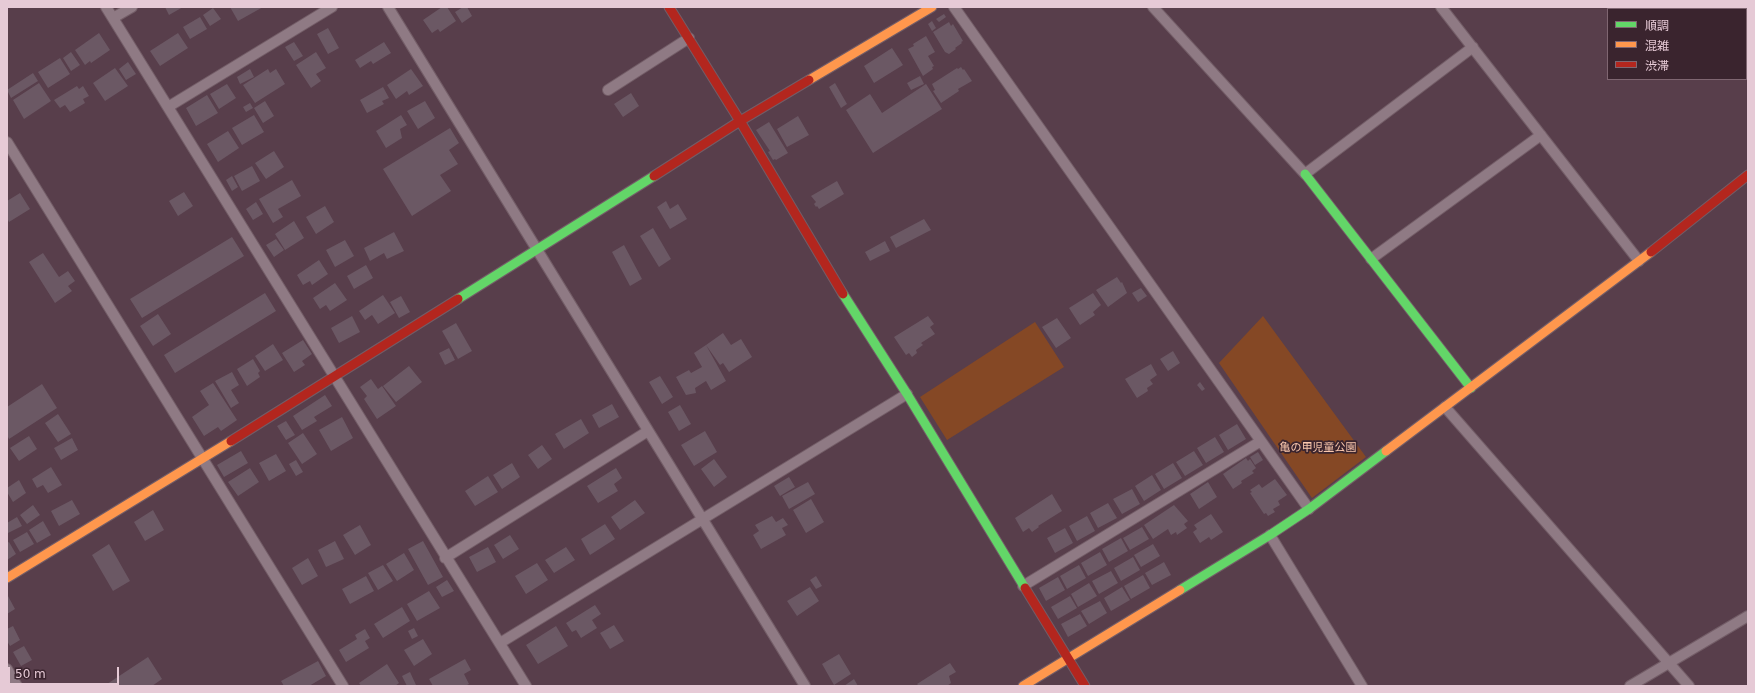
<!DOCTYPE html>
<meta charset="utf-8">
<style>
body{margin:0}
#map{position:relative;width:1755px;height:693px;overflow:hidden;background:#583e4b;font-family:"DejaVu Sans","Noto Sans JP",sans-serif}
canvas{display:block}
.frame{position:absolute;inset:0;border:8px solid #e6cad6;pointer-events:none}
.legend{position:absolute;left:1607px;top:8px;width:140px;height:72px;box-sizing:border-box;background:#3a242e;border:1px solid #7f6671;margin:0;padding:5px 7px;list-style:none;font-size:12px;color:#e6cad6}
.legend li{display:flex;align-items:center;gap:8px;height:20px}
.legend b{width:20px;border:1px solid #7f6671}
.scale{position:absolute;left:8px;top:667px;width:111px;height:18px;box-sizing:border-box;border:2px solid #e6cad6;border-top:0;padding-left:5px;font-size:12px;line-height:14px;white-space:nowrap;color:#e6cad6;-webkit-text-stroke:3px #3a242e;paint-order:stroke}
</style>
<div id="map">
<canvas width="1755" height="693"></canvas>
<div class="frame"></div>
<ul class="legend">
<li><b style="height:5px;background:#63d668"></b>順調</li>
<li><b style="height:5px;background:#ff974d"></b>混雑</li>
<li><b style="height:5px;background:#b3261e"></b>渋滞</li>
</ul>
<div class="scale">50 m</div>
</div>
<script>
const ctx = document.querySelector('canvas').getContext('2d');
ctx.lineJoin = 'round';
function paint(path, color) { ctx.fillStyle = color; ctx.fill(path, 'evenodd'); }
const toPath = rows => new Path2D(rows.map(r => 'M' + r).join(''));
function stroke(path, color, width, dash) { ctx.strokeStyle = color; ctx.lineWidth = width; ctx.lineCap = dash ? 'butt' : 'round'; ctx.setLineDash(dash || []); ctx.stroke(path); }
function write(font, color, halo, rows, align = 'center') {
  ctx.font = font + ' "DejaVu Sans","Noto Sans JP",sans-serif'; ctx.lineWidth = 3.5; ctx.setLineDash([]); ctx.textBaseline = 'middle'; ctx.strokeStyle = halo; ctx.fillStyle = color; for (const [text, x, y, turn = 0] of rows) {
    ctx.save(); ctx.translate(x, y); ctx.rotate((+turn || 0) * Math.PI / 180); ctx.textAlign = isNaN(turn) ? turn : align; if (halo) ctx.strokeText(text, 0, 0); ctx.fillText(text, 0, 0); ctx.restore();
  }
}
const green = toPath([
 [1263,316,1366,457,1312,498,1219,363],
 [1035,322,1064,367,947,440,920,397]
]);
const building = toPath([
 [165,7,183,7,169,15],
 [230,7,263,7,238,21],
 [442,7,447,7,456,21,440,32,438,29,432,33,423,20],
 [463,7,467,7,472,16,462,23,455,12],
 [213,8,221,19,210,26,203,15],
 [944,14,946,17,939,22,936,19],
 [200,17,207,29,190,39,183,27],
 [932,21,936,28,932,31,928,24],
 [949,22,951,26,953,24,963,41,961,42,962,43,955,48,956,49,949,54,945,52,933,32],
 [328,28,339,48,328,54,317,34],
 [99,33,110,50,91,63,90,61,85,65,75,50],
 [178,33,188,48,160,66,150,51],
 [926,36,935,52,928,56,934,66,932,67,933,69,923,76,908,49,914,46,913,44],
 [294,42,303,56,294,61,285,47],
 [384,42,391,53,373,64,371,61,360,68,355,60],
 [892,48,903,65,874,83,864,66],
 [71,52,80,65,71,71,63,58],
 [316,52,326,68,316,74,321,81,311,88,296,65],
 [60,58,70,74,48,88,38,72],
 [128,62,136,74,126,80,119,69],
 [961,67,963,70,964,69,972,81,958,89,959,91,941,103,933,91,935,90,932,84,957,68,958,69],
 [115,68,128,86,105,101,93,83],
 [250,69,254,77,240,84,237,77],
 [268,69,270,73,276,69,285,84,255,103,243,85],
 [411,69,423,86,409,95,407,91,396,99,387,85],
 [33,73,38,81,11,98,7,90],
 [920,76,924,84,911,90,907,83],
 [39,83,51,101,24,119,13,100],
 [835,83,847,104,841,108,829,87],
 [227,84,236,98,219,109,210,94],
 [926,84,942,109,873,153,846,110,870,94,882,113],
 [77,86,79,89,83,86,89,96,83,99,85,103,70,112,65,105,60,108,54,100],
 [383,87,389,98,382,101,384,104,367,113,360,100],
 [631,93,639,106,623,117,614,104],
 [207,95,218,113,196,126,186,108],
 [265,101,274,116,263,123,254,108],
 [425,101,435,118,418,129,407,111],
 [250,103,253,108,246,112,243,107],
 [254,115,264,132,242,145,232,128],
 [401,115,407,125,400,129,402,138,386,148,376,131],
 [798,116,809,135,787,147,777,129],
 [769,122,788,153,776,160,775,159,773,160,768,152,770,151,756,130],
 [450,128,459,143,449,150,458,164,440,175,451,191,412,216,383,169],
 [228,131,239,148,218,162,207,144],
 [274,151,284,167,266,179,255,163],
 [252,166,260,181,242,191,234,176],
 [232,176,238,187,232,191,226,180],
 [292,180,301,196,278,209,283,217,273,223,259,199],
 [837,181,844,194,819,209,817,206,816,207,814,204,816,202,811,196],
 [184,192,193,206,178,216,169,201],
 [20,193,30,209,9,222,7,218,7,201],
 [666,201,670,209,678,204,687,219,670,229,657,207],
 [256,202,263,214,253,220,246,209],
 [325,206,334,222,316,234,306,217],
 [924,219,931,230,896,248,890,237],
 [294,221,304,238,285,250,275,234],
 [653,228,671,259,659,267,640,236],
 [394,232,404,251,387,259,384,253,370,261,364,248],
 [232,237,244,256,142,318,130,299],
 [276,239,284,250,274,257,266,245],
 [345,240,354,256,335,267,326,250],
 [885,241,890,251,870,261,865,252],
 [624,245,642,279,630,286,612,252],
 [43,253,59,277,68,271,75,281,68,286,72,291,55,303,29,262],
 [319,260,328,274,312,285,310,281,303,285,297,275],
 [366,265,373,278,354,289,347,276],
 [1117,277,1121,283,1122,282,1127,293,1108,307,1096,290],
 [335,283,347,300,330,311,326,305,320,309,313,298],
 [1141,288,1147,296,1138,302,1132,293],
 [265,293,276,311,175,373,164,355],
 [1093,293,1101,305,1093,312,1095,315,1080,325,1069,308],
 [383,295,395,313,378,324,372,315,365,320,359,311],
 [401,296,410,312,399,318,390,302],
 [158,314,171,334,153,346,140,326],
 [352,316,360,332,339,343,331,328],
 [928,316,934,324,930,327,935,334,921,343,923,345,916,350,917,353,912,357,909,353,906,355,894,337],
 [1057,318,1071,338,1056,348,1042,327],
 [456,323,472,351,458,359,442,331],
 [723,333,731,345,741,339,752,357,729,372,723,363,720,365,706,345],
 [303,340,312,354,302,361,305,365,294,372,282,353],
 [273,344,283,360,265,371,255,356],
 [706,345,726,381,711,390,706,381,695,388,696,393,686,395,676,377,689,370,691,373,702,367,694,353],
 [449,348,455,360,445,365,439,353],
 [1173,351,1180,363,1168,371,1160,359],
 [253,359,260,371,258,373,260,377,247,386,237,369],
 [1151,364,1157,375,1150,380,1153,384,1147,388,1148,391,1137,398,1125,379],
 [409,366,422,382,396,402,383,386],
 [232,372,239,385,231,390,239,403,231,408,215,381],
 [660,376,673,397,662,404,649,382],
 [371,379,378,389,382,386,396,406,377,419,364,399,367,396,360,387],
 [1200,382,1205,389,1202,391,1197,385],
 [213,383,237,420,221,431,218,427,204,436,192,417,209,405,200,391],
 [42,384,57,408,9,439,7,435,7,407],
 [325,395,332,406,314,417,317,421,302,430,293,416],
 [612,404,619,417,599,428,592,415],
 [680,405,691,424,679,431,668,412],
 [58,414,71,434,58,442,45,423],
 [342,417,353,438,331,451,319,430],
 [581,419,589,433,564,449,555,434],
 [286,421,295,435,286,440,277,426],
 [1237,424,1246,439,1228,450,1219,435],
 [705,431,717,452,694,466,681,445],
 [303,433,317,454,302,464,288,443],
 [29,436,37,449,19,461,10,448],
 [1215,437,1224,452,1206,463,1197,448],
 [72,438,78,450,61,460,54,448],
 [542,445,552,459,538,469,528,455],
 [241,451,248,463,224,477,217,465],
 [1194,451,1203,465,1185,476,1176,462],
 [1258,452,1263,460,1255,465,1250,457],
 [276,454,286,471,269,481,259,463],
 [1246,458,1248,461,1250,459,1256,468,1252,471,1254,473,1241,481,1242,483,1233,489,1223,474],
 [714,459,727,477,714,487,701,469],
 [296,460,303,472,296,476,289,464],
 [512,463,520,477,502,489,493,475],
 [1173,463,1182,478,1164,489,1155,474],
 [51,467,62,485,48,493,43,485,37,488,32,479],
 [250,468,259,482,238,496,228,482],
 [616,468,622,478,614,484,618,491,598,503,587,486],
 [1152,475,1161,490,1144,501,1135,486],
 [488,476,498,492,475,506,465,491],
 [789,477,795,487,780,496,774,486],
 [1275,479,1287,495,1278,501,1280,505,1273,509,1275,512,1268,516,1266,513,1264,514,1250,493,1252,492,1250,490,1259,484,1262,488],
 [19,480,26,493,13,502,7,492,7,488],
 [808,482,815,494,789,509,782,496],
 [1208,482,1217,497,1199,509,1190,494],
 [1132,489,1140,504,1122,514,1113,499],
 [1052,494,1062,511,1038,526,1039,527,1032,532,1029,528,1023,532,1015,518],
 [811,499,824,522,806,533,793,510],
 [72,500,80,514,59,526,51,511],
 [635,500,645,513,620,530,611,517],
 [1108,503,1117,518,1098,528,1090,513],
 [33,505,40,515,27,524,20,515],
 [1174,505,1188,521,1184,524,1187,528,1177,535,1176,532,1171,535,1168,529,1153,539,1144,525],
 [153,510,164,530,145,541,134,522],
 [1211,514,1223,532,1211,540,1209,537,1200,543,1193,532,1197,529,1194,525],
 [772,516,776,522,783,518,788,525,782,528,786,535,761,549,753,535,759,531,755,525],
 [1087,516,1095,531,1077,541,1069,526],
 [17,517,22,526,8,533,7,523],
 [43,521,51,535,37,543,29,530],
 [605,524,615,539,590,555,581,539],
 [360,525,371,545,355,555,343,535],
 [1142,527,1149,539,1130,550,1123,538],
 [1065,528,1073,543,1055,553,1047,538],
 [27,532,34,544,20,552,13,540],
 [510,535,519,549,503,559,494,545],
 [1121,538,1128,551,1109,562,1102,549],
 [335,541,344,559,326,567,318,550],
 [423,541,443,577,428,585,408,549],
 [9,542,16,554,7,560,7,543],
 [109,544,130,581,113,591,92,555],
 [1153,544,1160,556,1141,567,1134,555],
 [488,547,496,562,477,572,469,557],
 [566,547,575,560,554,573,545,560],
 [1100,552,1107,565,1088,576,1081,563],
 [404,553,414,570,397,581,386,564],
 [1133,557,1140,570,1121,581,1114,568],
 [308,558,318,576,302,585,292,568],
 [1164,562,1171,575,1152,585,1145,573],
 [537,563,548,580,526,594,515,576],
 [383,565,393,581,378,590,368,573],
 [1079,565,1086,578,1067,589,1060,576],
 [1111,571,1118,583,1099,594,1092,581],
 [1143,575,1150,588,1131,599,1124,586],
 [366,576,374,591,350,604,342,589],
 [816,576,822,586,816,589,810,580],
 [1058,577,1065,590,1046,601,1039,588],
 [447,580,454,591,442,597,436,587],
 [1089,583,1097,596,1078,607,1071,594],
 [810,587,819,601,797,616,787,601],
 [1122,587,1130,600,1111,611,1104,598],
 [429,591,440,608,417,621,407,604],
 [8,596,15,609,7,614,7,597],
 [1070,596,1077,608,1058,619,1051,607],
 [1100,601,1107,613,1089,624,1081,611],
 [595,605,601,614,592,620,597,628,581,638,576,630,572,632,566,623],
 [402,607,410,621,383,638,374,624],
 [1080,614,1087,626,1068,637,1061,624],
 [614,625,624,641,610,649,600,633],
 [13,626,20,640,10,646,7,641,7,629],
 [556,626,568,646,538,664,526,645],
 [414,628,418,636,412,639,408,631],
 [365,629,370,638,365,641,369,648,346,662,339,650,357,639,355,635],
 [423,639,432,654,414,666,404,650],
 [24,646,32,660,21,666,13,652],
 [839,654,851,674,834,685,822,664],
 [148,657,162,679,152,686,104,686],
 [465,659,471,670,464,674,469,684,465,686,433,686,429,679],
 [318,661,326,676,309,686,284,686,281,681],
 [950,663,956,672,949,676,951,683,947,686,919,686,917,684],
 [387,664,399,683,395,686,361,686,359,683],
 [410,672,416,685,415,686,407,686,402,676],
 [854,679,858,686,844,686]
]);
const street = toPath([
 [106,7,526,686],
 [388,7,805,686],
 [954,7,1309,509],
 [1153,7,1305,174,1473,47],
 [1441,7,1639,261],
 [113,18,132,7],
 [608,90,689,38],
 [168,107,332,7],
 [7,142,343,686],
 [1371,259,1541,135],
 [1445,407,1689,686],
 [1270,535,1362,686],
 [445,558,648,431],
 [1023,586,1261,441],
 [500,643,907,394],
 [7,669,17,686],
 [1630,686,1748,616]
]);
const fast = toPath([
 [1305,174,1471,388],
 [843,294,907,394,1025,588],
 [458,299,654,176],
 [1180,590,1270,535,1309,509,1386,451]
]);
const slow = toPath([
 [809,80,932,7],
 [1386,451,1651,252],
 [7,578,231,441],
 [1023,686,1180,590]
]);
const jam = toPath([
 [669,7,740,121,843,294],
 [654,176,740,121,809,80],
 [1651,252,1748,175],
 [231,441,458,299],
 [1025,588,1085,686]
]);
const parkNames = [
 ["亀の甲児童公園",1318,448]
];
paint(green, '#854825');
paint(building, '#6b5864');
stroke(street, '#735d67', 12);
stroke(fast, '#735d67', 11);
stroke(slow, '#735d67', 11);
stroke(jam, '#735d67', 11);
stroke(street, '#8f7a84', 10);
stroke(fast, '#63d668', 9);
stroke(slow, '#ff974d', 9);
stroke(jam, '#b3261e', 9);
write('11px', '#fbc8ad', '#3a242e', parkNames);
</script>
